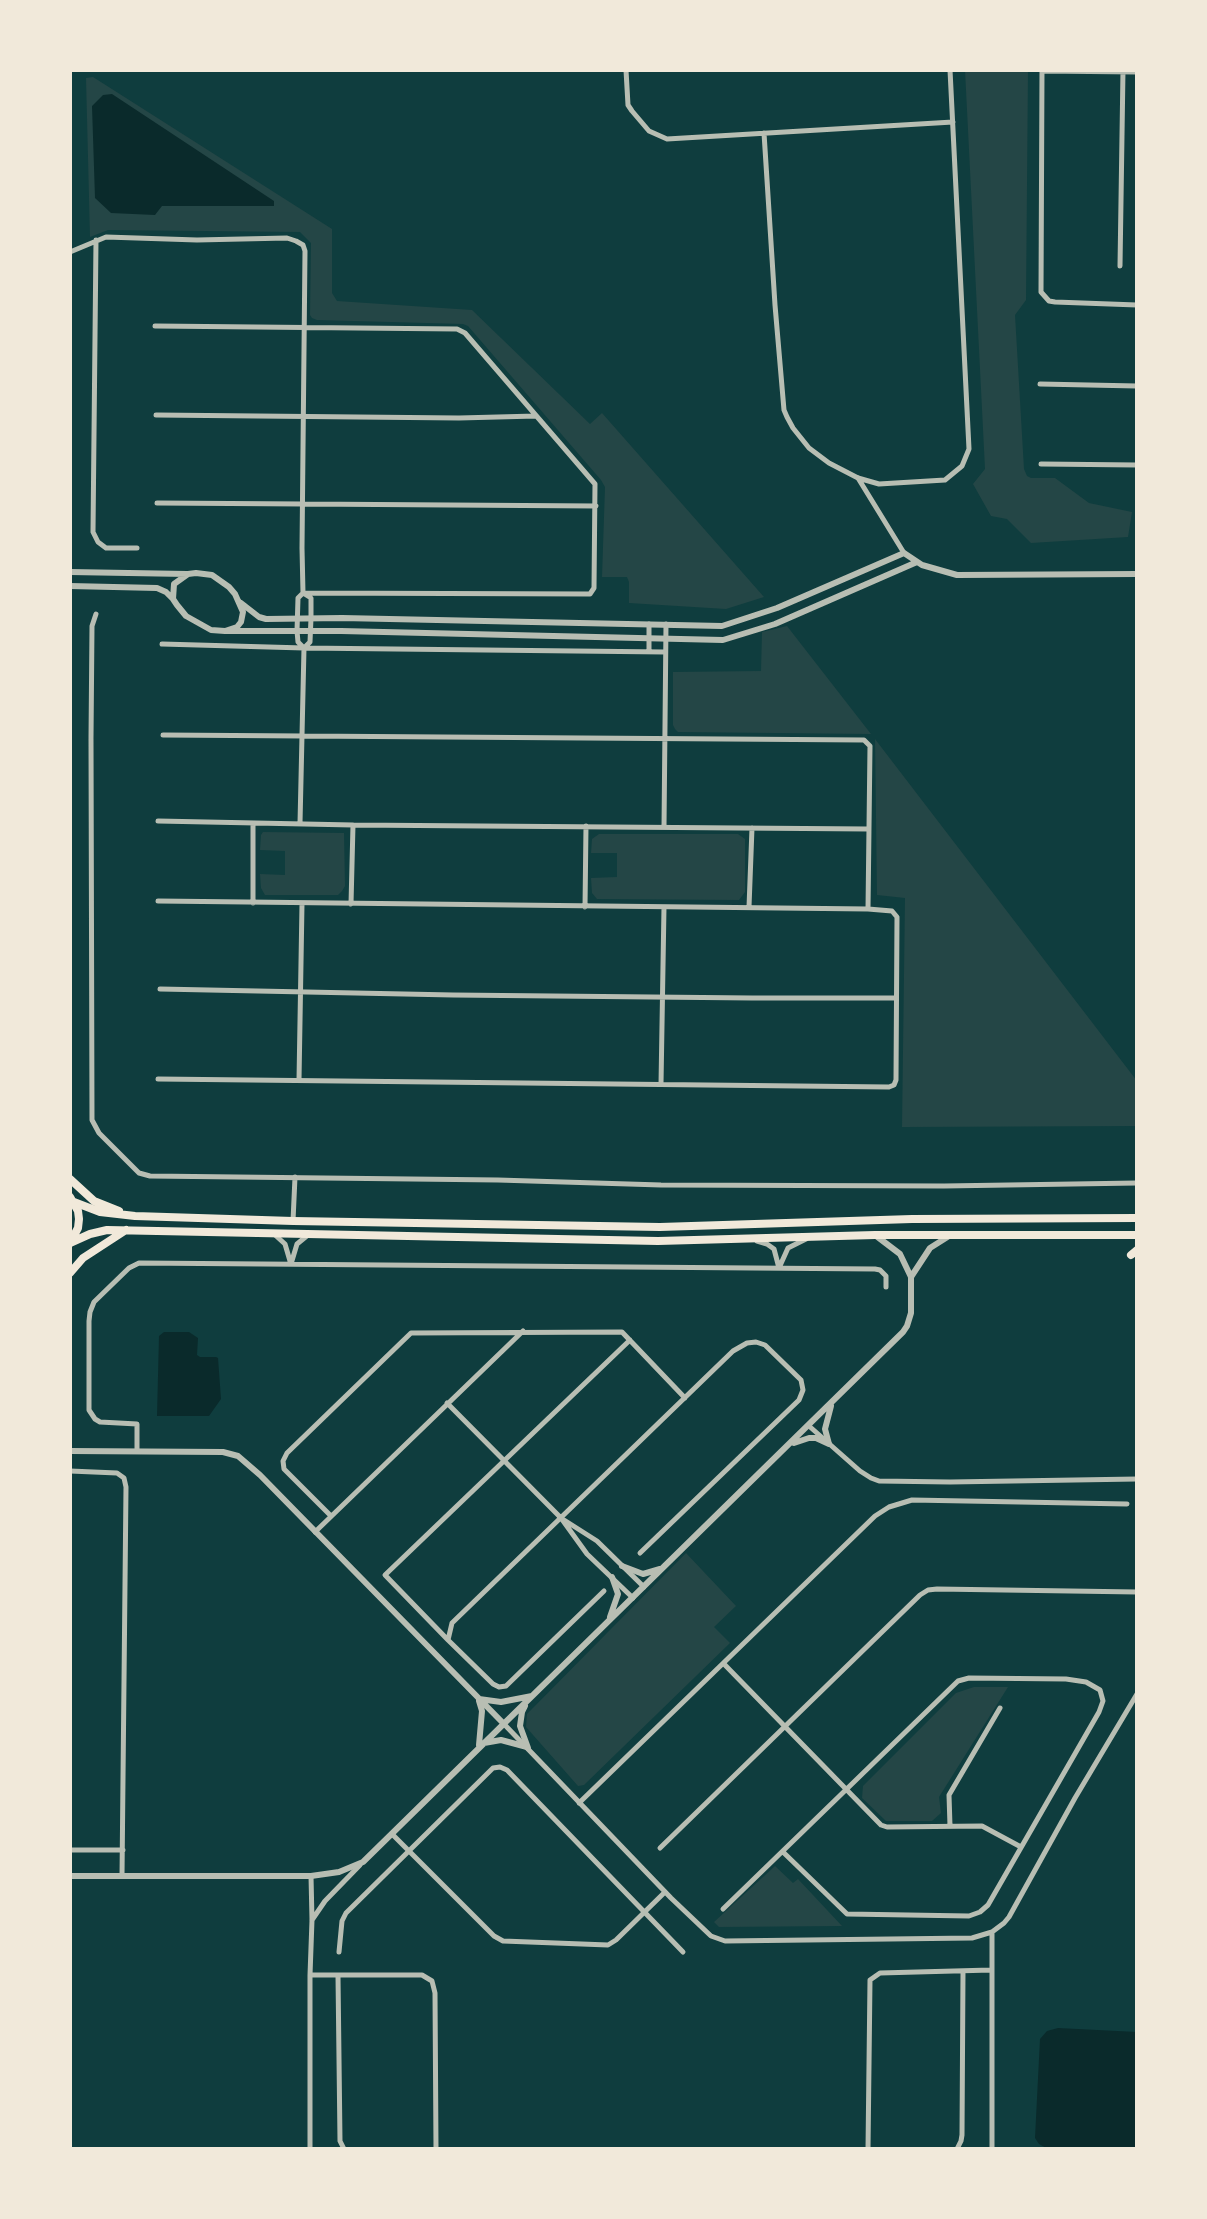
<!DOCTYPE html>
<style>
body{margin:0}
#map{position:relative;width:1207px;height:2219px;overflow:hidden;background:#0f3d3e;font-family:"Asap Condensed",sans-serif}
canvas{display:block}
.frame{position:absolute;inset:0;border:72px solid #f1e9da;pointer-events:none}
</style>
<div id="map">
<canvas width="1207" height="2219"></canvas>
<div class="frame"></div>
</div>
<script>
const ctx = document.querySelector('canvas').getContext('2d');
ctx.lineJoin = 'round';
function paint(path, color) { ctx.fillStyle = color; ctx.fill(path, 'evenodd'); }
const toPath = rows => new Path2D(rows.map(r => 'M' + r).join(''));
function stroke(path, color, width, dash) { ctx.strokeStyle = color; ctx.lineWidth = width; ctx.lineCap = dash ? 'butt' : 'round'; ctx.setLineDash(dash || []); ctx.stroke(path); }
const green = toPath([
 [965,70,1028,70,1026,300,1015,315,1024,469,1027,476,1031,478,1055,478,1089,503,1132,512,1128,537,1031,543,1007,519,991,516,973,484,985,469],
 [93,77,332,229,332,293,337,301,472,310,590,424,602,413,764,597,726,609,629,603,629,582,627,577,602,577,605,487,601,480,468,326,463,324,317,320,312,318,310,315,311,243,300,232,108,230,90,237,86,78],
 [787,626,871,734,678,732,675,729,673,725,673,672,761,671,762,632],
 [875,739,1137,1081,1137,1126,902,1127,905,898,877,895],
 [263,832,344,833,345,886,342,891,338,895,265,895,261,888,260,874,285,875,285,851,260,850,261,835],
 [599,834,738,834,745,839,745,892,739,900,597,899,592,893,591,878,617,877,617,853,591,853,592,839],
 [686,1553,736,1606,714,1627,730,1643,584,1785,578,1786,526,1727,527,1714],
 [974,1687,1008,1687,939,1797,941,1813,932,1821,886,1821,862,1798,863,1786,956,1693],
 [775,1866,793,1883,798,1879,842,1926,719,1927,714,1922]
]);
const water = toPath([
 [112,94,274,201,274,206,162,206,155,215,111,213,95,198,92,106,103,95],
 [164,1332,189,1332,198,1338,197,1355,200,1357,216,1357,218,1358,221,1399,209,1416,157,1416,159,1336],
 [1058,2028,1137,2032,1137,2147,1048,2149,1039,2144,1035,2138,1040,2039,1047,2031]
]);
const minor = toPath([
 [626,70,628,105,632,111,649,131,667,139,953,122],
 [1042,70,1041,292,1049,301,1055,302,1137,305],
 [1042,71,1137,72],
 [764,133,775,305,784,410,787,417,793,428,809,448,829,463,858,478,879,484,945,480,962,466,969,449,950,70],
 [96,240,93,532,98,542,106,548,137,548],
 [70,252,106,237,197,240,287,238,296,241,303,245,305,251,302,548,303,593,298,598,297,631,298,642,304,648],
 [1120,266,1123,70],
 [155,326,457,329,465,333,595,484,594,588,590,594,303,593],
 [1040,384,1137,386],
 [156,415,459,418,536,416],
 [1041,464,1137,465],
 [858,478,904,553],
 [157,503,596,506],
 [96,614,92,626,91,738,92,1120,99,1133,139,1173,150,1176,498,1180,661,1185,944,1186,1137,1183],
 [649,624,649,651],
 [162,644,304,648,665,652],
 [163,735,864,740,870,746,868,909],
 [158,821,353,825,868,829],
 [253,823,253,903],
 [300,823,304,648,310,642,311,618,311,598,303,593],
 [664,827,666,624],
 [158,901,868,909,892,911,897,917,896,1080,894,1085,889,1087,158,1079],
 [351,904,353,825],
 [585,907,586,826],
 [749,907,752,828],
 [160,989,453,995,752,998,896,998],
 [299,1080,302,904],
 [661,1084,664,907],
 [293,1221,295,1177],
 [274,1234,285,1244,290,1261],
 [757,1241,767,1244,774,1249,779,1268],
 [291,1264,297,1244,308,1235],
 [779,1268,788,1248,806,1239],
 [447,1403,561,1518,587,1554,633,1598],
 [809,1426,860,1471,871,1478,879,1481,950,1482,1137,1479],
 [137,1451,137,1424,100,1422,95,1419,89,1410,89,1321,90,1312,94,1302,129,1268,139,1263,875,1269,880,1270,886,1276,886,1287],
 [70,1471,117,1473,124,1478,126,1487,122,1876],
 [331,1516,284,1469,283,1461,287,1453,411,1333,622,1332,685,1398],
 [564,1520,597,1541,644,1587],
 [315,1532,523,1331],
 [604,1591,506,1686,499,1687,493,1684,448,1640,452,1623,733,1351,747,1343,756,1342,765,1345,801,1380,803,1390,799,1400,640,1553],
 [448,1640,385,1575,630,1340],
 [724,1664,881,1825,887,1827,982,1826,1021,1847],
 [503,1723,671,1898,711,1936,725,1941,972,1938,992,1932,1004,1923,1009,1917,1075,1798,1137,1694],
 [579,1803,875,1516,889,1507,912,1500,1127,1504],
 [950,1826,949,1795,1000,1708],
 [392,1834,494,1936,503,1941,608,1945,616,1940,665,1892],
 [660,1848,920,1595,928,1590,937,1589,1137,1592],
 [70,1850,123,1850],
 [723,1909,958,1681,969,1678,1066,1679,1086,1682,1100,1690,1103,1701,1099,1712,988,1905,980,1912,969,1916,847,1914,783,1852],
 [312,1920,325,1901,360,1865],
 [992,1932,992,2149],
 [339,1952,342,1921,346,1913,493,1768,500,1767,507,1770,683,1952],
 [310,1975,422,1975,432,1981,435,1993,436,2149],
 [338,1976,340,2141,344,2149],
 [310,2149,310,1975,312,1920,311,1876],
 [868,2149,870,1980,880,1973,991,1970],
 [957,2149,961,2141,962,2135,963,1972]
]);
const tertiary = toPath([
 [70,572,187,574],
 [196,573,212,575,229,587,235,594,243,612,241,622,237,627,225,631,211,630,186,616,177,605,173,599,174,584,188,574,196,573],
 [70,586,157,588,166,592,173,599],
 [241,603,259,617,266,619,342,618,722,626,777,608,904,553,922,565,957,575,1137,574],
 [225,631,341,631,723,640,775,624,917,562],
 [911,1277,930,1248,949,1236],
 [794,1443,809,1438,816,1438,829,1444],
 [829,1444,825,1429,831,1406],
 [70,1451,223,1452,238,1456,260,1475,503,1723],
 [622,1566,643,1574,660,1569],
 [610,1617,618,1594,612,1577],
 [479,1699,501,1702,532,1696],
 [479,1701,482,1711,479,1745],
 [525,1706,522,1712,520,1726,528,1748],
 [484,1743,501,1740,527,1747],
 [70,1876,311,1876,339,1872,363,1862,903,1332,907,1326,911,1313,911,1277,900,1254,875,1235]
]);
const primary = toPath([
 [70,1179,94,1201,119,1211],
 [70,1197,78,1211,79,1219,78,1228,70,1243],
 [74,1202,100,1212,135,1216,293,1221,660,1227,912,1219,1137,1218],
 [70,1243,90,1234,107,1230,658,1241,875,1235,1137,1235],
 [1131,1255,1137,1250],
 [70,1273,83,1258,126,1230]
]);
paint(green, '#244646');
paint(water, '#0a2a2b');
stroke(minor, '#b8beb3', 5);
stroke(tertiary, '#b8beb3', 6);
stroke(primary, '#f1e9da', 8);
</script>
